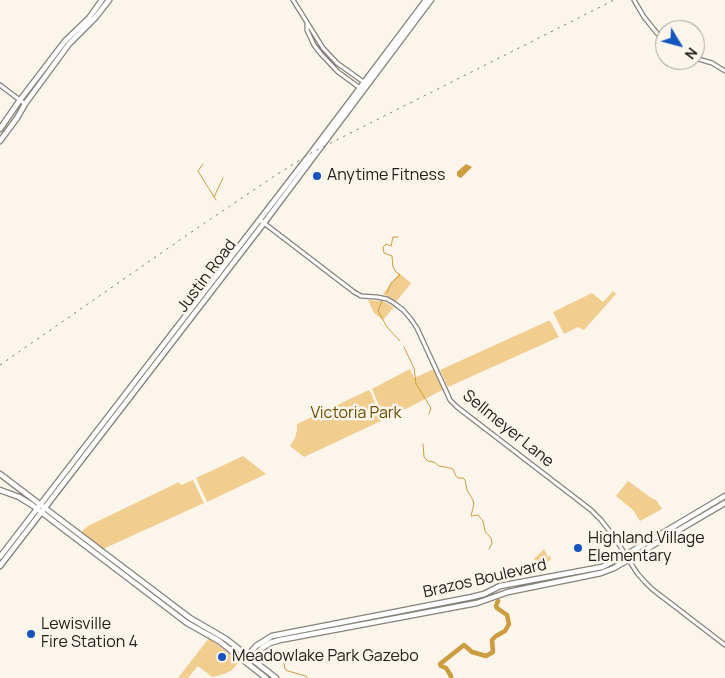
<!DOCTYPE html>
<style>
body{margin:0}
#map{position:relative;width:725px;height:678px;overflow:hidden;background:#fbf5ec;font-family:Manrope,sans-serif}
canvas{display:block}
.north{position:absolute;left:655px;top:20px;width:50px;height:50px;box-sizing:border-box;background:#fbf5ec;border:1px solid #a4a099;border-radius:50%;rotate:127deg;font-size:14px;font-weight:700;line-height:20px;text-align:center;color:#22201d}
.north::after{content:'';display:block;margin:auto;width:18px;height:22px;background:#1553be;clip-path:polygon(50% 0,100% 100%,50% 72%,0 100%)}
</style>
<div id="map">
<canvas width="725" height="678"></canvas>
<div class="north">N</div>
</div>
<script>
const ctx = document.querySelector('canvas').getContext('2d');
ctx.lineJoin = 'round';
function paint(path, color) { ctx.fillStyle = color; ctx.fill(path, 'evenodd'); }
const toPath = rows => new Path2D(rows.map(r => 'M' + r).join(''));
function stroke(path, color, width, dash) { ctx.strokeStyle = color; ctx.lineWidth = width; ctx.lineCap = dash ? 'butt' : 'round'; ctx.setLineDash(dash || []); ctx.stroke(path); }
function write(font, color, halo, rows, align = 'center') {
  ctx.font = font + ' Manrope,sans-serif'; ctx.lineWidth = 5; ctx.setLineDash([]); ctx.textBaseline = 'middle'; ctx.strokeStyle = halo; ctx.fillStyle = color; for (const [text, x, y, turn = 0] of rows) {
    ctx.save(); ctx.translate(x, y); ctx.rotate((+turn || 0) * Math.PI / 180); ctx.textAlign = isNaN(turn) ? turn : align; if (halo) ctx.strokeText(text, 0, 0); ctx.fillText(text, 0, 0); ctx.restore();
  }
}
const green = toPath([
 [399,273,411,283,397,301,383,294],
 [613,291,616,294,584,330,578,327,564,334,553,312,592,293,603,302],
 [368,300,382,301,394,307,383,320,374,313],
 [548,321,550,321,559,337,448,387,440,370],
 [410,369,414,378,434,369,444,389,385,420,372,389],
 [369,390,372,395,381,421,304,457,290,446,295,438,297,430,297,424],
 [243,456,266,474,207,502,196,478],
 [193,480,204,503,103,549,84,536,82,533,82,531,88,526,179,482,181,485],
 [628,481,650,497,657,501,662,509,640,521,633,510,616,496],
 [544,549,548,557,550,556,551,560,533,568,531,564,535,562,534,559],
 [209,638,239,662,231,671,221,675,212,677,198,666,188,678,178,678]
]);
const water = toPath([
 [466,164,472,167,461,178,457,176,457,172]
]);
const stream = toPath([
 [203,164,198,171,216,200],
 [214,197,223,178],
 [387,293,391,283,398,277,400,275,396,272,393,267,392,256,384,253,383,247,386,244,391,246,393,237,398,237],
 [382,301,378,311,387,327,400,341],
 [404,347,414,368,416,384,431,408,429,414],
 [423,444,424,457,428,461,434,462,439,466,450,468,453,469,456,476,458,478,463,478,465,480,467,490,473,500,474,504,471,516,478,515,483,521,485,531,491,538,492,543,489,549],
 [270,648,281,656,283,659,285,669,288,671,306,676,308,678]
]);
const river = toPath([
 [451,678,451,676,446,668,441,666,440,664,464,645,472,652,486,656,493,652,492,640,496,636,505,631,509,624,507,615,497,608,496,606,498,601]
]);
const minor = toPath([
 [293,0,323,48,337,63,365,83],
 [634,0,644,17,665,43],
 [307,24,307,30,314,45,321,54,338,72,360,88],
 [695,58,712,63,725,71],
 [0,85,25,104],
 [260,220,354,292,361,296,377,297,387,299,394,303,403,310,410,318,417,328,446,391,450,400,457,407,591,510,601,520,615,538,637,573,645,582,652,589,725,645]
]);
const major = toPath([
 [0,129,20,100,65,41,89,18,102,0],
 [0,141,17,118,25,104,69,44,95,18,109,0],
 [0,474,190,618,226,639,276,678],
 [0,490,19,497,32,505,187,623,219,641,266,678],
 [0,557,311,153,426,0],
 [0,566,264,223,431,0],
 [244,660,256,646,272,636,472,597,484,594,500,586,602,567,629,553,725,496],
 [248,664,262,648,270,643,280,640,477,603,508,592,601,573,614,568,725,503]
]);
const rail = toPath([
 [0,365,190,233,273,177,311,153,614,0]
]);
const markers = [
 [317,176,5,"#1553be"],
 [578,548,5,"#1553be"],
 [31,634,5,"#1553be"],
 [222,657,5,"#1553be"]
];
const poiNames = [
 ["Anytime Fitness",327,176],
 ["Highland Village",588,539],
 ["Elementary",588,557],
 ["Lewisville",41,625],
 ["Fire Station 4",41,643],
 ["Meadowlake Park Gazebo",232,657]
];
const streetNames = [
 ["Justin Road",207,276,-53],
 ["Sellmeyer Lane",508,429,39],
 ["Brazos Boulevard",485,579,-13]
];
const parkNames = [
 ["Victoria Park",356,414]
];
paint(green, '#f2ce8e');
paint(water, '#cc9c3e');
stroke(stream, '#cc9c3e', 1);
stroke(river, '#cc9c3e', 4.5);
stroke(minor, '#878279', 5.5);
stroke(major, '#878279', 7);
stroke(minor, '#fff', 3);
stroke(major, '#fff', 4.5);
stroke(rail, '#84807a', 1, [2.5, 5]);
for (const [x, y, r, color] of markers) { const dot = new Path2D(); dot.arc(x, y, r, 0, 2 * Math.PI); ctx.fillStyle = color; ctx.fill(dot); stroke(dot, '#fbf5ec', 2); }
write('16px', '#22201d', '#fbf5ec', poiNames, 'left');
write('16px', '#22201d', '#fbf5ec', streetNames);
write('16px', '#6c4c00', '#fbf5ec', parkNames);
</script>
